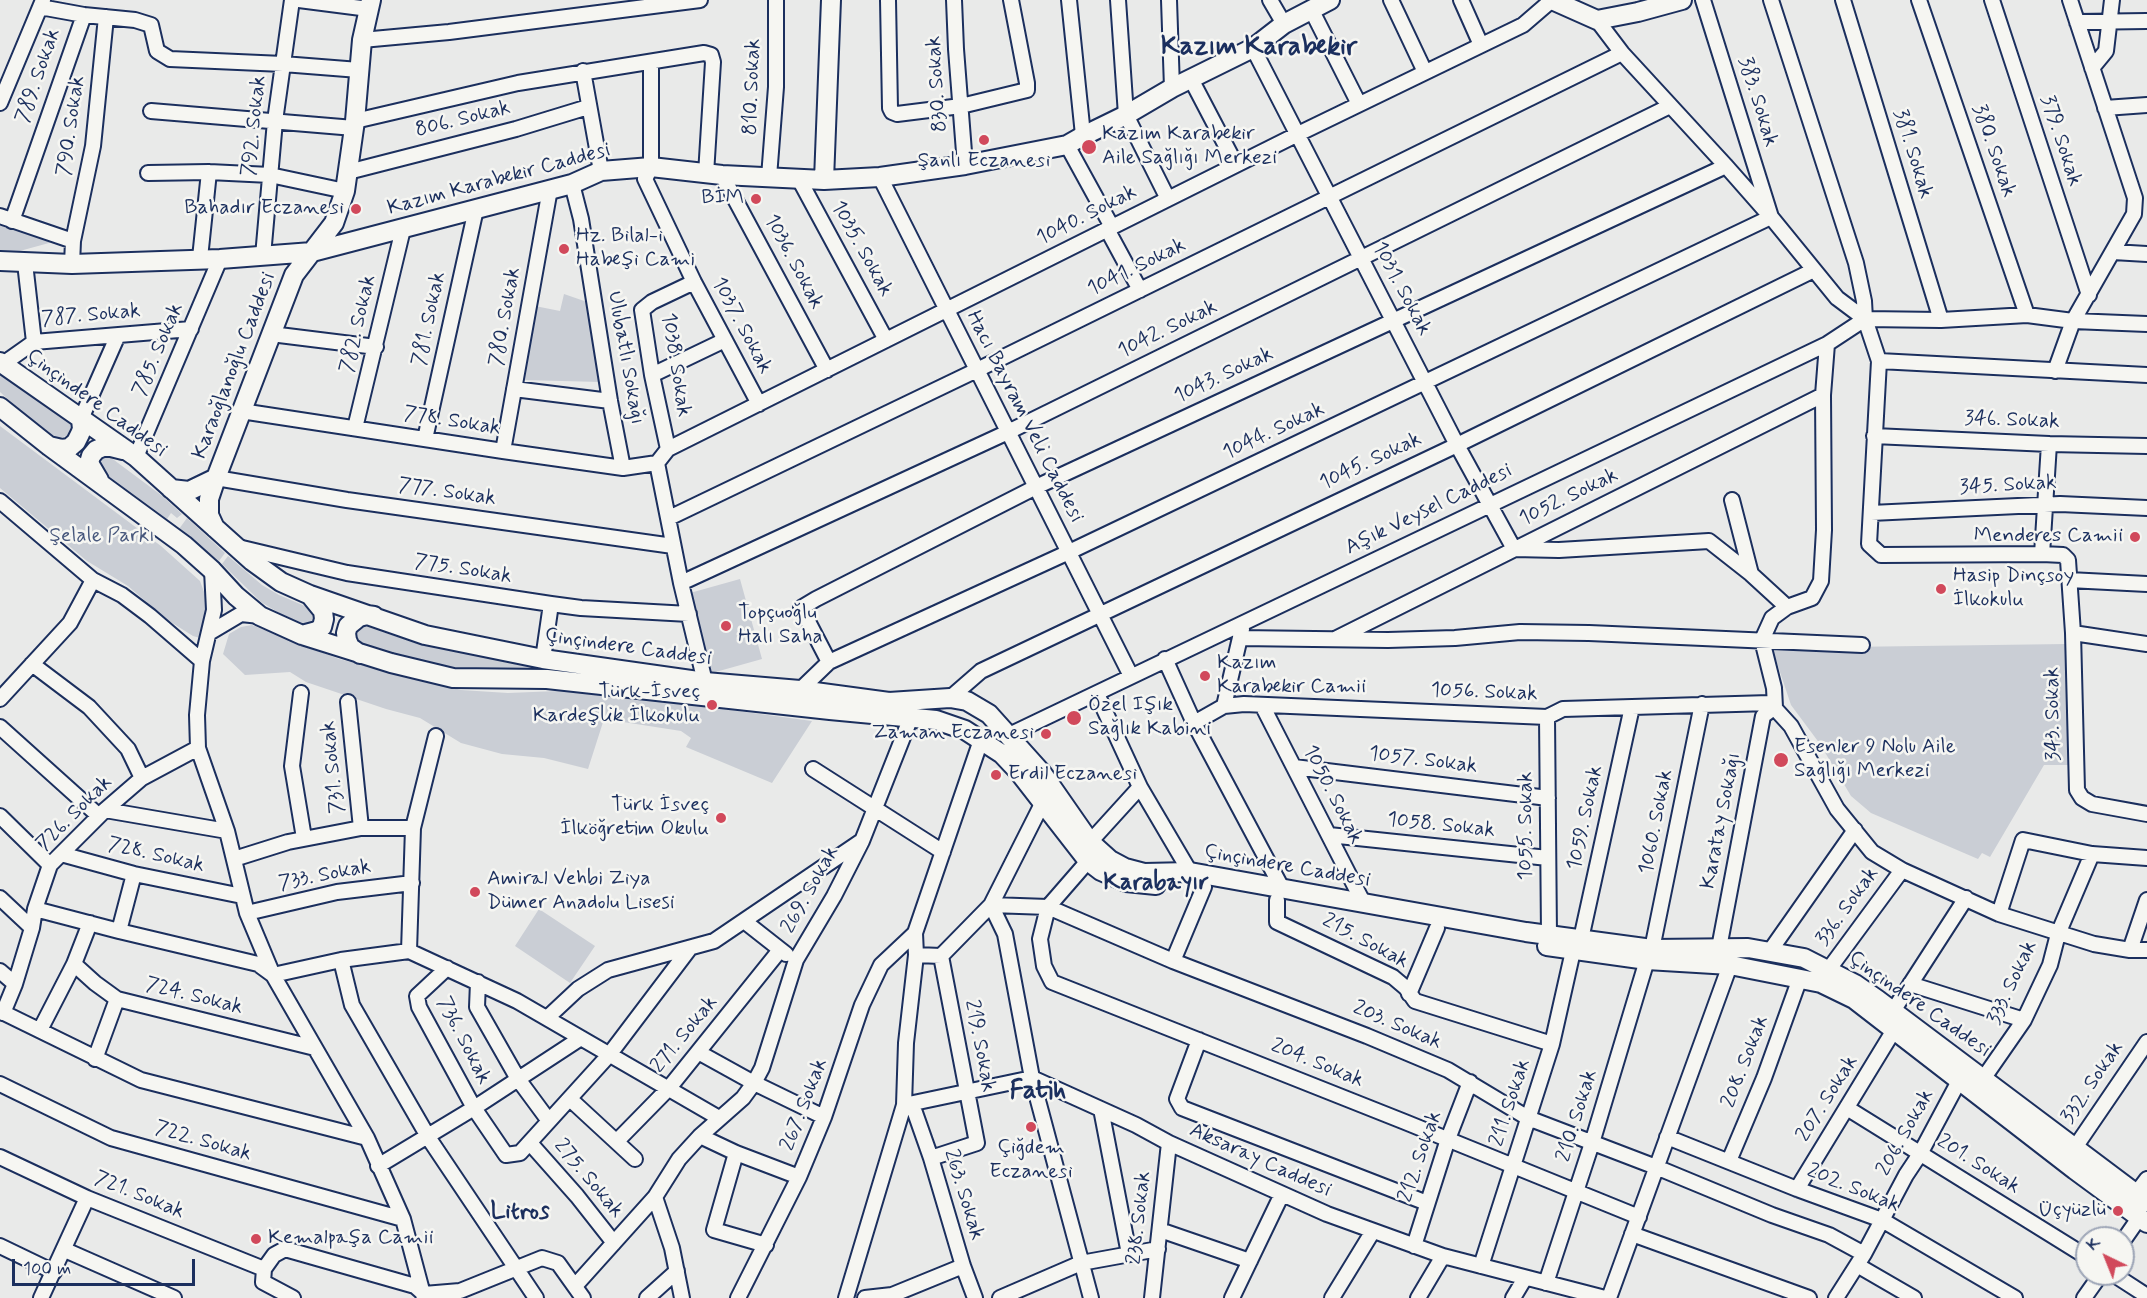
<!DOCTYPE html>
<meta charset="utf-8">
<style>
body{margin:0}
#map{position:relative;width:2147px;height:1298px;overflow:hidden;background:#e9eae9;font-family:Mynerve,sans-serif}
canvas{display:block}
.north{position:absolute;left:2075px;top:1226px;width:60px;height:60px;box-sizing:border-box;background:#f6f6f2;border:2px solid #9ea6b7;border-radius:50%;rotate:317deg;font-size:16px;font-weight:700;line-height:24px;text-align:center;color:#1b2f5e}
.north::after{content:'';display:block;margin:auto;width:21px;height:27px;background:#d1495b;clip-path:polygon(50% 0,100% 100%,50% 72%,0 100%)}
.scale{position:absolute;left:12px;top:1259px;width:183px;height:27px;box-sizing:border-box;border:3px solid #1b2f5e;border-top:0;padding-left:8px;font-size:18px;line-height:21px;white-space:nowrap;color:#1b2f5e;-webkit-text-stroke:4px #f6f6f2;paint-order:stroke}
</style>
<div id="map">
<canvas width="2147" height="1298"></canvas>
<div class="north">K</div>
<div class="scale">100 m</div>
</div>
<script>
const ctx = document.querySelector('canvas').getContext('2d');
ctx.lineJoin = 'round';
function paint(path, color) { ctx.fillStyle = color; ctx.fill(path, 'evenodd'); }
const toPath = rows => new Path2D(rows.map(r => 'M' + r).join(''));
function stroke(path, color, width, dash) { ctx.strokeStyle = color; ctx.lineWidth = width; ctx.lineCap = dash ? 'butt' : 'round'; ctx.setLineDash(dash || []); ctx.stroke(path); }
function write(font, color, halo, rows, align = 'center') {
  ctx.font = font + ' Mynerve,sans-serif'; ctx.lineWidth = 5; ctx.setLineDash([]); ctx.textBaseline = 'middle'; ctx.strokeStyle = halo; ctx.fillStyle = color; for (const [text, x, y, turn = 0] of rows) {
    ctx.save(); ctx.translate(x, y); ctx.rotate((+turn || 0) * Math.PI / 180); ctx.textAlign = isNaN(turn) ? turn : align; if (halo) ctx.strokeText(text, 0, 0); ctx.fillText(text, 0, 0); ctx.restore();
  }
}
const green = toPath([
 [0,216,60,240,16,252,0,250],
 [564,294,587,302,601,382,522,380,535,306,560,311],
 [0,374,67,419,72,426,71,434,57,439,47,434,0,392],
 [0,426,161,546,200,581,207,600,200,638,193,636,166,619,128,586,87,561,0,488],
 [103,457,110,457,161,495,182,514,177,518,171,513,167,519,103,472,99,464],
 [187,518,225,553,219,561,179,529],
 [228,556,262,585,279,595,312,609,317,614,315,622,306,625,289,619,261,602,222,564],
 [740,579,762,659,712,673,690,593],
 [252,625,339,659,461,690,508,693,583,690,812,721,772,783,686,747,691,738,681,731,604,719,588,769,544,758,502,754,461,743,420,718,386,709,306,682,290,672,245,675,223,654,229,634,241,627],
 [362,625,422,645,538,667,537,670,472,670,450,667,418,660,359,643,355,636,356,631],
 [2066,644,2077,765,2044,765,1990,857,1982,853,1978,859,1871,813,1851,796,1820,744,1791,705,1772,648],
 [539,909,595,946,570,983,515,946]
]);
const minor = toPath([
 [299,0,369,9],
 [888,0,890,108,892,112,897,114,961,106,1027,90,1027,83,1011,0],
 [954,0,956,49,965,165],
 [1069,0,1083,135],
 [1118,0,1126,115,1168,199],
 [1169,0,1172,88],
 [1270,0,1284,24],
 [1391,0,1425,72],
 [1461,0,1481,45],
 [1771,0,1856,263,1864,301,1865,319],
 [1843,0,1941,320],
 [1919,0,2027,315],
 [1992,0,2089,295],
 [40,7,84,15,135,20,151,25,157,51,170,59,283,64,359,70],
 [1311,9,1359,104],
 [1597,20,1622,53,1726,166,1771,217,1837,298,1865,319,1879,361,1869,544,1881,555,2042,554,2063,555,2068,560,2073,633,2077,790,2082,798,2092,804,2147,814],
 [2077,22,2147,21],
 [362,40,449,32,700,0],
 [1253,48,1457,445,1514,549,1559,550,1709,541,1751,574,1787,607],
 [651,62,651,167,645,179,694,282,759,404],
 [2092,68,2106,51,2112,0],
 [583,71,601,171],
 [1191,79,1236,165],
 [0,103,43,0],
 [2105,108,2147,105],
 [151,111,354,128],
 [355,121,518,83,704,53,711,55,713,62,706,174],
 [1067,145,1112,227],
 [348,172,516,129,588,107],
 [148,173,209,172,270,175,345,191],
 [722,175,827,370],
 [769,177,776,87,776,0],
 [880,177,1131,676],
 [799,179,886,340],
 [572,184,581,219,610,401,623,468],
 [0,216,73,241,72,264],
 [12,221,84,15],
 [1107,229,1140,290],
 [73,241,93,146,106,17],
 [2113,252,2147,254],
 [263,256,275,121,292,0],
 [200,258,209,172],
 [25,263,34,342],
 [1865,319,1941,320,2027,315,2073,321,2147,324],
 [271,334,376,347],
 [1879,361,2147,375],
 [3,364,34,342,191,329],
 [2055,371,2073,321,2134,214,2135,198,2070,0],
 [652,375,725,340],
 [514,389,610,401],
 [241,411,503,451,623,468,657,463],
 [81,419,118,335],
 [355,428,403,229],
 [1874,436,2049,444,2147,446],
 [425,439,476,209],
 [668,449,652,375,642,310,652,302,694,282],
 [503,451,550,189],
 [136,457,220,259],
 [657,463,668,449,1298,134,1523,25,1552,0],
 [657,463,681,583,705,682],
 [216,478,347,500,673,546],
 [1732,500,1751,574],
 [0,501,93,580,122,595,150,616,202,661],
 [1871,513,2060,504,2147,508],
 [669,518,977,370,1622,53],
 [238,547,347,573,551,604,581,608,689,614],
 [2042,554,2049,444],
 [212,570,214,610,202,661,197,715,198,748,227,831,247,913,273,975,367,1138,403,1219,424,1298],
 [2069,580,2147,584],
 [681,583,1008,432,1670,106],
 [209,633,241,614,260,616],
 [2073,633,2147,644],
 [1240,638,1388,640,1455,638,1520,632,1589,633,1862,645],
 [1337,638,1823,395],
 [543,659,551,604],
 [1165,659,1194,723,1283,890],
 [829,662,801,608,816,599,1036,487,1726,166],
 [32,664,89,707,128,749,142,778],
 [800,690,829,662,1069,552,1771,217,1703,0],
 [301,693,292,766,304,838],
 [1097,694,1140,787,1190,872],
 [950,698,981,671,1457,445,1814,270],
 [0,699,70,623,93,580],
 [348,702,361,828],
 [1262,705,1364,904],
 [1224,706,1242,629],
 [1775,707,1774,688,1762,640,1772,618,1787,607,1812,598,1821,581,1824,530,1823,395,1827,344],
 [1547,717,1549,935],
 [1194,723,1224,706,1244,704,1547,717,1563,709,1770,703,1791,726,1837,809,1872,852,1902,870,1999,914,2094,944,2130,950,2147,950],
 [0,727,99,816],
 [1009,735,1827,344,1865,319],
 [1294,767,1548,798],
 [813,769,943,852],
 [1043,802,991,905,1005,934,1032,1078,1091,1298],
 [105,810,227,831],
 [0,816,50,865],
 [1329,835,1548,858],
 [1090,842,1140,787],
 [61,854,134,874,242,896],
 [234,859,288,842,361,828,413,828],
 [1088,861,1048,907,1040,939,1044,966,1052,982,1405,1122,1639,1217],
 [0,898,32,928],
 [1277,900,1277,922,1393,977,1406,988,1415,1001,1552,1044],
 [35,909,119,931,258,964,273,975,341,960,409,951,517,1001,719,1118],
 [247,913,337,892,412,883],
 [1999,914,2023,840,2092,854,2147,858],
 [744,921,786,954],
 [119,931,134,874],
 [1581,939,1632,707],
 [1719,948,1763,716,1775,707],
 [1652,949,1702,704],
 [2130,950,2147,900],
 [409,951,413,828,436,736],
 [1770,951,1855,830],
 [916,955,941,956,991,905,1048,907,1173,961,1367,1036,1448,1070,1528,1118,1656,1167,1772,1215,1829,1235,1864,1254],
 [341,960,352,1005,430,1140,536,1298],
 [1173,961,1204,887],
 [74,964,95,983,117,999,315,1048],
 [447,968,417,996,419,1007,474,1108,506,1155,520,1153,609,1055,690,948],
 [1829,969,1902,870],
 [0,971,15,984],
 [478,982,477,1007,518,1079,549,1121],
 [1910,984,2024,1020],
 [1409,994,1437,928],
 [0,1011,141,1080,367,1138],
 [1893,1011,1966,898],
 [3,1013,15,984,32,928,35,909,50,865,105,810,142,778,198,748],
 [547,1018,578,989,608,970,714,941,860,842],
 [40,1030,74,964,90,923],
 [1199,1040,1177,1099,1182,1108,1427,1203],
 [698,1052,754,1083,824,1117],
 [95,1059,117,999],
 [1983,1079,2024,1020,2050,965,2058,934,2092,854],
 [0,1084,111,1138,403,1219],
 [570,1099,635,1159],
 [912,1104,931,1158,963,1266,975,1298],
 [904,1105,1032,1078,1136,1125,1169,1143,1327,1214,1443,1256,1605,1298],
 [1847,1108,2087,1257],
 [1101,1109,1129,1254],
 [700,1136,736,1153,799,1177],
 [1667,1137,1797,1189,1882,1220,2015,1298],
 [617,1141,669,1088,780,950],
 [530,1143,577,1196,614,1243],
 [2074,1149,2147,1042],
 [736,1153,714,1230,766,1245],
 [0,1157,87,1198,264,1269],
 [931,1158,977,1143,941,956],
 [1729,1161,1764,1078,1800,978],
 [378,1166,474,1108,581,1038],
 [1797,1189,1894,1030],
 [2135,1195,2147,1179],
 [655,1197,672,1248,682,1298],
 [1160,1230,1250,1261],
 [1632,1234,1809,1298],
 [2123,1241,2139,1218],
 [0,1246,54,1272],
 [1414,1246,1448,1139,1470,1082],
 [65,1250,174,1298],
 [1857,1265,1914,1298],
 [1481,1266,1552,1044,1573,951],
 [2113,1274,2147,1296],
 [1546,1283,1592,1143,1647,960],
 [575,1286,655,1197,679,1159,700,1136,743,1098,754,1083,762,1068,796,960,834,896,862,841,911,717],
 [41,1298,87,1198],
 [293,1298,263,1282,264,1269,274,1255,285,1249,415,1286,424,1294,460,1291,542,1258,558,1263,583,1298],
 [647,1298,677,1271],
 [738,1298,799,1177,824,1117,862,1005,881,965,915,933],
 [846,1298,904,1105,906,1043,916,955,915,933,981,740],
 [865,1298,892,1295,963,1266],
 [1000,1298,1081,1263,1158,1249],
 [1152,1298,1169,1143],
 [1232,1298,1282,1194],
 [1332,1298,1373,1231],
 [1418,1298,1443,1256],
 [1513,1298,1525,1278],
 [1609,1298,1730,965],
 [1836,1298,1864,1254,1906,1175,1920,1154,1959,1081],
 [2084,1298,2101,1274]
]);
const major = toPath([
 [1552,0,1597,20,1638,12,1682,0],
 [824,180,831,0],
 [0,261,72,264,220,259,312,252,572,184,601,171,651,167,722,175,824,180,880,177,965,165,1067,145,1081,137,1126,115,1172,88,1253,48,1284,24,1330,0],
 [0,362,136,457,252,561,281,582,310,595,425,635,543,659,705,682,800,690,889,702,950,698,967,701,989,714,1042,773,1090,842,1110,860,1125,868,1144,873,1190,872,1526,932,1652,949,1748,948,1804,958,1855,984,1878,1000,2147,1202],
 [0,407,49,446,184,545,212,570,236,596,260,616,302,635,391,663,453,678,547,679,830,710,936,720,965,730,1002,754,1018,771,1088,861,1101,871,1126,882,1156,885],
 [49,446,62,449,69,448,76,442,80,434,82,429,81,419],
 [99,480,89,463,91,456,96,450,103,447,111,447,123,450],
 [171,489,189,491,216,478],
 [215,528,209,515,209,499,216,478,294,275,334,223,345,191,355,121,362,40,371,0],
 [302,635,317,631,322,627,324,619,323,611,310,595],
 [360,654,350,647,347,640,346,633,348,626,359,617,367,615,374,616],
 [1547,946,1647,960,1730,965,1821,983,1854,999,2075,1170,2147,1223]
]);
const markers = [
 [984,140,6,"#d1495b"],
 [1089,147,8,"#d1495b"],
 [756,199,6,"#d1495b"],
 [356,209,6,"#d1495b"],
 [564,249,6,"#d1495b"],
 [2135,537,6,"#d1495b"],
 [1941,589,6,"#d1495b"],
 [726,626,6,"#d1495b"],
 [1205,676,6,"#d1495b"],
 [712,705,6,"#d1495b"],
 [1074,718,8,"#d1495b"],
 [1046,734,6,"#d1495b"],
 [1781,760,8,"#d1495b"],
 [996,775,6,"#d1495b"],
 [721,818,6,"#d1495b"],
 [475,892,6,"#d1495b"],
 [1031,1127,6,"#d1495b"],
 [2118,1211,6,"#d1495b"],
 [256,1239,6,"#d1495b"]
];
const streetNames = [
 ["789. Sokak",39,76,-71],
 ["830. Sokak",938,84,-94],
 ["810. Sokak",753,87,-88],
 ["383. Sokak",1757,102,73],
 ["806. Sokak",463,120,-14],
 ["790. Sokak",72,126,-82],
 ["792. Sokak",255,126,-84],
 ["379. Sokak",2060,141,72],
 ["380. Sokak",1993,151,71],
 ["381. Sokak",1912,154,73],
 ["Kazım Karabekir Caddesi",499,180,-15],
 ["1040. Sokak",1087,216,-27],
 ["1035. Sokak",861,249,61],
 ["1036. Sokak",793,262,62],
 ["1041. Sokak",1137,268,-26],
 ["1031. Sokak",1401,289,62],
 ["787. Sokak",91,316,-5],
 ["780. Sokak",506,317,-80],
 ["781. Sokak",430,319,-78],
 ["782. Sokak",359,324,-77],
 ["1037. Sokak",741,326,62],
 ["1042. Sokak",1168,330,-26],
 ["785. Sokak",159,350,-67],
 ["Ulubatlı Sokağı",625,358,80],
 ["1038. Sokak",675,365,81],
 ["Karaoğlanoğlu Caddesi",235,366,-69],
 ["1043. Sokak",1224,376,-25],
 ["Çinçindere Caddesi",96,404,36],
 ["Hacı Bayram Veli Caddesi",1024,417,63],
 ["346. Sokak",2012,421,2],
 ["778. Sokak",452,422,9],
 ["1044. Sokak",1274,432,-25],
 ["1045. Sokak",1371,462,-25],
 ["345. Sokak",2008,486,-3],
 ["777. Sokak",447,493,8],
 ["1052. Sokak",1569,498,-26],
 ["Aşık Veysel Caddesi",1429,510,-26],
 ["775. Sokak",463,570,9],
 ["Çinçindere Caddesi",628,648,8],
 ["1056. Sokak",1484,693,2],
 ["343. Sokak",2054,714,-91],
 ["1057. Sokak",1423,761,7],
 ["731. Sokak",334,767,-96],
 ["1050. Sokak",1332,795,63],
 ["726. Sokak",75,814,-45],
 ["1059. Sokak",1586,818,-78],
 ["Karatay Sokağı",1722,821,-79],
 ["1060. Sokak",1657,822,-79],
 ["1058. Sokak",1441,826,6],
 ["1055. Sokak",1527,826,-90],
 ["728. Sokak",156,856,13],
 ["Çinçindere Caddesi",1287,867,10],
 ["733. Sokak",325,876,-11],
 ["269. Sokak",811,890,-61],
 ["336. Sokak",1848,907,-54],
 ["215. Sokak",1365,942,28],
 ["333. Sokak",2013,983,-65],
 ["724. Sokak",194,997,14],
 ["Çinçindere Caddesi",1919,1005,35],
 ["203. Sokak",1397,1026,23],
 ["271. Sokak",685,1035,-51],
 ["736. Sokak",463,1041,63],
 ["219. Sokak",979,1046,79],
 ["208. Sokak",1746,1062,-69],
 ["204. Sokak",1317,1064,22],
 ["332. Sokak",2093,1083,-56],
 ["207. Sokak",1828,1099,-58],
 ["211. Sokak",1511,1103,-72],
 ["267. Sokak",805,1105,-69],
 ["210. Sokak",1578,1116,-73],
 ["206. Sokak",1906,1133,-61],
 ["722. Sokak",203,1142,16],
 ["212. Sokak",1421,1157,-71],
 ["Aksaray Caddesi",1260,1161,24],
 ["201. Sokak",1978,1165,32],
 ["275. Sokak",588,1179,50],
 ["202. Sokak",1853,1189,22],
 ["263. Sokak",963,1195,73],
 ["721. Sokak",139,1196,22],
 ["238. Sokak",1140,1218,-84]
];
const poiNames = [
 ["Kazım Karabekir",1102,135],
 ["Aile Sağlığı Merkezi",1102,159],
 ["Şanlı Eczanesi",984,162,"center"],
 ["BİM",744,199,"right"],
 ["Bahadır Eczanesi",344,209,"right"],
 ["Hz. Bilal-i",576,237],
 ["Habeşi Cami",576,261],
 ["Menderes Camii",2123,537,"right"],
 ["Hasip Dinçsoy",1953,577],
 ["İlkokulu",1953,601],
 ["Topçuoğlu",738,614],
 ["Halı Saha",738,638],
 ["Kazım",1217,664],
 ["Karabekir Camii",1217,688],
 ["Türk-İsveç",700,693,"right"],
 ["Kardeşlik İlkokulu",700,717,"right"],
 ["Özel Işık",1088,706],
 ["Sağlık Kabini",1088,730],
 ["Zaman Eczanesi",1034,734,"right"],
 ["Esenler 9 Nolu Aile",1794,748],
 ["Sağlığı Merkezi",1794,772],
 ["Erdil Eczanesi",1008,775],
 ["Türk İsveç",709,806,"right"],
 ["İlköğretim Okulu",709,830,"right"],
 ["Amiral Vehbi Ziya",487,880],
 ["Dümer Anadolu Lisesi",487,904],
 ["Çiğdem",1031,1149,"center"],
 ["Eczanesi",1031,1173,"center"],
 ["Üçyüzlü",2106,1211,"right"],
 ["Kemalpaşa Camii",268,1239]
];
const parkNames = [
 ["Şelale Parkı",102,537]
];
const quarterNames = [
 ["Karabayır",1156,884],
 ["Litros",520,1213]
];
const districtNames = [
 ["Kazım Karabekir",1259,48],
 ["Fatih",1038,1092]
];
paint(green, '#caced5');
stroke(minor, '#1b2f5e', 18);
stroke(major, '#1b2f5e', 22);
stroke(minor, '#f6f6f2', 14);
stroke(major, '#f6f6f2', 18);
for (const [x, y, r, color] of markers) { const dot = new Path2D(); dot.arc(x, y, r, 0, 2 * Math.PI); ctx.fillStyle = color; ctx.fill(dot); stroke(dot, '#f6f6f2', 2); }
write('21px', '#1b2f5e', '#f6f6f2', streetNames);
write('21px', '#1b2f5e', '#f6f6f2', poiNames, 'left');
write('21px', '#47577c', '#f6f6f2', parkNames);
write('bold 24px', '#1b2f5e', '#f6f6f2', quarterNames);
write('bold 27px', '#1b2f5e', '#f6f6f2', districtNames);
</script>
